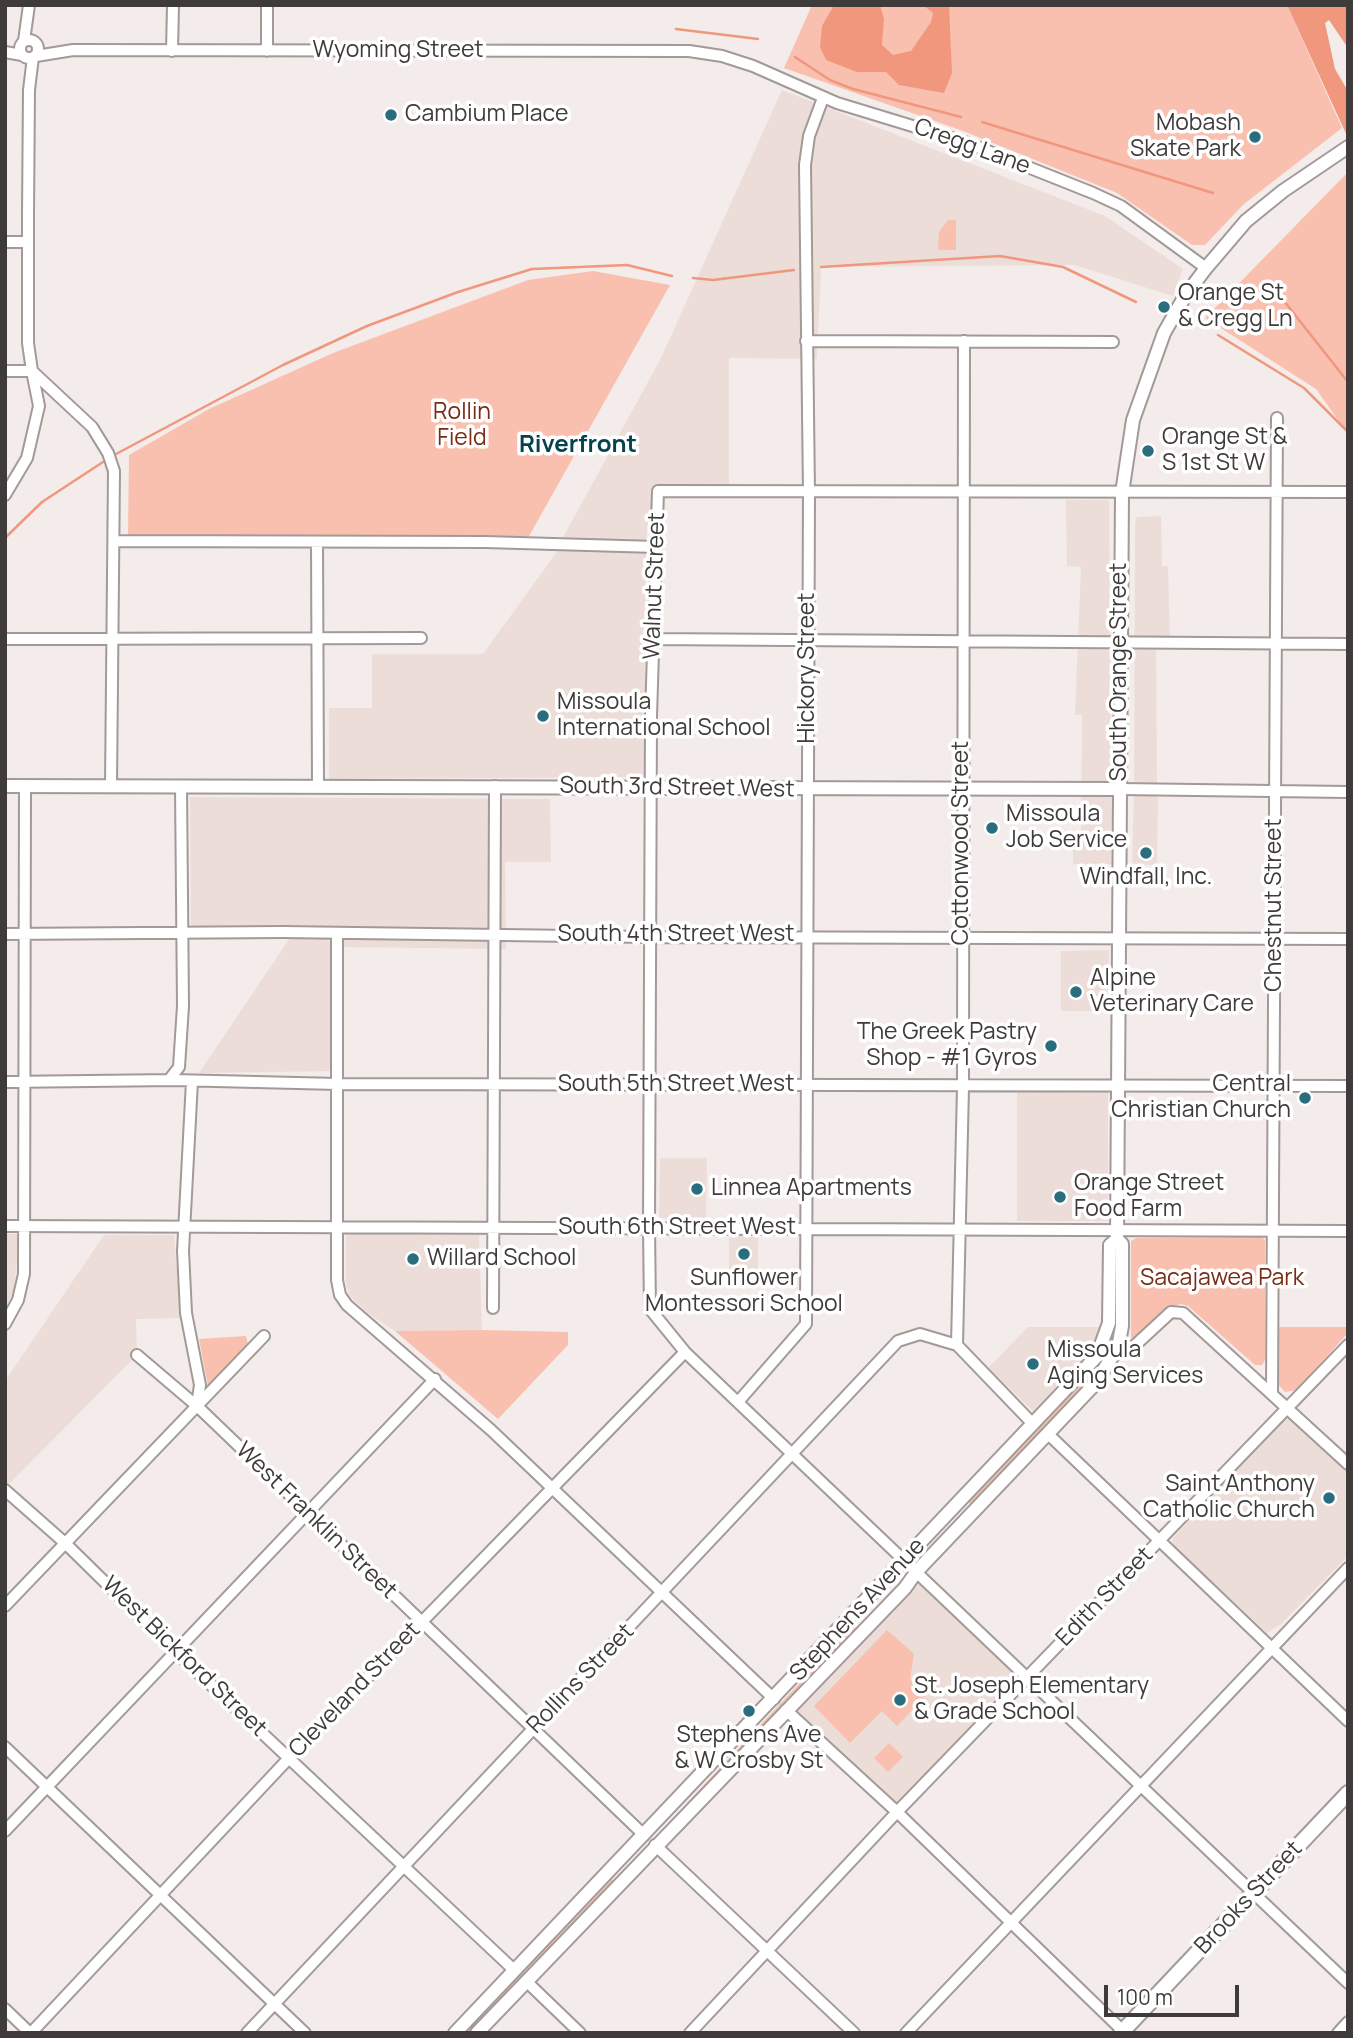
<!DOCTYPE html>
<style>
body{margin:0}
#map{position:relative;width:1353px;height:2038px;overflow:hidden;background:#f4ecea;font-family:Manrope,sans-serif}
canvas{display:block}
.frame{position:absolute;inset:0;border:7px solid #3e3b3a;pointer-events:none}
.scale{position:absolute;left:1104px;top:1985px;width:135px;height:32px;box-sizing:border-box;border:4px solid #3e3b3a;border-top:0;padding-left:9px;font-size:21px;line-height:24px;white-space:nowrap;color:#3e3b3a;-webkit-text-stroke:5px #fff;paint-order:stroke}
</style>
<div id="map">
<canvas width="1353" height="2038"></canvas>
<div class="frame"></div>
<div class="scale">100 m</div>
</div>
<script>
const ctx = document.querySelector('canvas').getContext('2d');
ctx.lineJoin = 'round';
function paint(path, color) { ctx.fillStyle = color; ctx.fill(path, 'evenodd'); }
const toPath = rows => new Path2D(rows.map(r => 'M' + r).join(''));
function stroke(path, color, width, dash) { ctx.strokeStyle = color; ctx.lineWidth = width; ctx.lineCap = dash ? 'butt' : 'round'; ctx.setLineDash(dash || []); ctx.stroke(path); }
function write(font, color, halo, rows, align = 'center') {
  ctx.font = font + ' Manrope,sans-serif'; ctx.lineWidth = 7; ctx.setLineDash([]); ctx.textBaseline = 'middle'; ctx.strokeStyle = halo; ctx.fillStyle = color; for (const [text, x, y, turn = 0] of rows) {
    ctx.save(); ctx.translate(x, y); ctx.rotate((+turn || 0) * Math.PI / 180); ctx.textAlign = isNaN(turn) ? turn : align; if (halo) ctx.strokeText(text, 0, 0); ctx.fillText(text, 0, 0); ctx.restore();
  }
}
const built = toPath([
 [782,90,1105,216,1183,269,1173,296,1074,265,821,267,817,359,729,358,729,485,664,487,654,491,645,543,560,543,661,358],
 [1066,500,1109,500,1112,864,1073,864,1073,839,1081,838,1082,715,1075,715,1081,567,1067,566],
 [1161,516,1162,566,1168,566,1170,643,1156,644,1157,784,1141,784,1134,781,1135,523,1137,517],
 [558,550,646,552,644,777,329,779,329,708,372,708,372,654,483,654],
 [1134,794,1158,794,1157,865,1132,864],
 [190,797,550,799,551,862,505,862,506,949,344,947,335,1071,199,1073,296,929,191,928],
 [1109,950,1107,1011,1061,1011,1061,951],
 [1017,1090,1108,1090,1108,1221,1017,1221],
 [660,1158,707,1158,706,1219,659,1218],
 [5,1234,17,1234,17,1261,14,1289,5,1310],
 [346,1234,479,1234,482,1330,395,1331,366,1312,350,1296,346,1285],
 [729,1234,758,1234,758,1274,729,1274],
 [104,1235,174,1235,181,1318,136,1319,137,1355,5,1488,5,1381],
 [1028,1327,1106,1327,1100,1352,1039,1417,988,1368],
 [1290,1418,1348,1473,1348,1556,1281,1624,1267,1633,1173,1545,1172,1539,1281,1422],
 [917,1571,1026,1678,897,1812,786,1710]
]);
const green = toPath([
 [812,5,1287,5,1342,128,1244,204,1205,245,1192,245,1117,193,963,131,784,68],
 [1348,172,1348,434,1316,389,1205,318],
 [948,220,956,220,956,250,938,250,939,232],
 [593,271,670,285,528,538,128,536,129,455,209,409,333,353,528,280],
 [1262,1237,1265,1240,1265,1360,1262,1365,1255,1365,1188,1306,1181,1304,1166,1308,1141,1336,1131,1338,1131,1241,1136,1238],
 [1277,1327,1346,1327,1346,1335,1297,1390,1285,1392,1277,1383],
 [482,1330,568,1332,568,1345,498,1419,395,1331],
 [246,1336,248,1344,208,1386,199,1339],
 [1099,1363,1100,1369,1092,1379,972,1505,967,1501],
 [854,1625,856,1627,851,1637,690,1805,687,1803],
 [887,1630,914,1654,910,1680,926,1695,897,1726,882,1711,850,1743,814,1706],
 [889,1743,903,1757,888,1772,874,1758],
 [612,1879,614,1881,602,1897,474,2033,465,2033]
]);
const water = toPath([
 [834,5,880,5,884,19,882,45,893,55,911,51,931,22,933,13,923,5,949,5,952,73,944,93,899,85,886,72,857,72,826,60,820,47,822,26],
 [1287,5,1348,5,1348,48,1329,20,1325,23,1335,69,1348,91,1348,138]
]);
const stream = toPath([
 [676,29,758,39],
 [795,57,830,80,853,89,961,117],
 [982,122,1213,193],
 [821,267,1000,256,1063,267,1136,302],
 [693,278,713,280,794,270],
 [1269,282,1348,382],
 [1218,335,1304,388,1348,432],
 [116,454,283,365,367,326,458,292,532,269,627,265,672,276],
 [5,538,42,502,103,462]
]);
const minor = toPath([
 [267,5,267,51],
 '20 49a9 9 0 1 1 18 0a9 9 0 1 1-18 0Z',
 [24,41,29,5],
 [172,51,173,5],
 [5,52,22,55],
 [36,56,73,50,689,51,722,56,753,66,837,103,965,142,1093,193,1121,206,1206,268],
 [33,57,29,90,28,214,28,343,32,371,92,427,108,453,114,471,111,786],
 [5,242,28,242],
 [806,341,1113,342],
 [5,371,32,371,39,406,27,458,5,495],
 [1348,492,658,491,651,716,649,1228,650,1309,685,1352,1348,1983],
 [115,541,485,542,656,547],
 [317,542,318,785],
 [5,639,421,638],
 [653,639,1348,644],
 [1119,789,1348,792],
 [5,934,282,932,649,937,1348,939],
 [337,935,337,1280,340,1295,347,1305,491,1430,774,1699],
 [169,1080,179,1067,183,1006,181,786],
 [192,1081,183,1251,186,1313,200,1385,197,1406],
 [5,1082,174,1080,338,1084,1348,1086],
 [5,1226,1348,1231],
 [493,1308,495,786],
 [5,1324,18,1300,24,1274,25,786],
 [957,1345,963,1087,964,341],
 [1118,1348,1131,1349,1171,1312,1183,1313,1348,1464],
 [137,1355,197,1406,644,1835],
 [1272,1392,1277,418],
 [738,1402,806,1324,809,493,805,165,809,136,823,98],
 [1048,1434,1348,1721],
 [5,1490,65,1543,176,1652,514,1970],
 [5,1606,264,1336],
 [786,1710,897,1812,1125,2033],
 [5,1747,305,2033],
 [5,1831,435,1379],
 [655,1845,854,2033],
 [526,1981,580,2033],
 [5,2009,30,2033],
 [31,2033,290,1757,685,1352],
 [247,2033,898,1341,920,1334,957,1345,1033,1424],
 [690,2033,897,1812,1348,1345],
 [906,2033,1348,1568],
 [1338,2033,1348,2022]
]);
const major = toPath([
 [5,786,1119,789],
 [1117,1239,1122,493,1133,420,1164,333,1185,296,1206,268,1246,221,1283,191,1348,147],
 [455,2033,1097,1356,1109,1323,1110,1245,1117,1239],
 [477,2033,905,1588,917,1571,1093,1386,1118,1348,1122,1326,1122,1244,1117,1239]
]);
const highway = toPath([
 [1121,2033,1348,1793]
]);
const markers = [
 [391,115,7,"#296d7e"],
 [1255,137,7,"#296d7e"],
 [1164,307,7,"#296d7e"],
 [1148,451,7,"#296d7e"],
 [543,716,7,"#296d7e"],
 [992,828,7,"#296d7e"],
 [1146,853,7,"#296d7e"],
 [1076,992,7,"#296d7e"],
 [1051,1046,7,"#296d7e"],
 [1305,1098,7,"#296d7e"],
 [697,1189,7,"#296d7e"],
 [1060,1197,7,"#296d7e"],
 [744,1254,7,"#296d7e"],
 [413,1259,7,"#296d7e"],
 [1033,1364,7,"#296d7e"],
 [1329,1498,7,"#296d7e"],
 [900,1700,7,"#296d7e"],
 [749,1711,7,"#296d7e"]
];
const streetNames = [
 ["Wyoming Street",398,51],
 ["Cregg Lane",972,147,20],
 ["Walnut Street",655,586,-88],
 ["Hickory Street",808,668,-90],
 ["South Orange Street",1120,672,-90],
 ["South 3rd Street West",677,788,1],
 ["Cottonwood Street",962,843,-90],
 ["Chestnut Street",1275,905,-90],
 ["South 4th Street West",676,935],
 ["South 5th Street West",676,1085],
 ["South 6th Street West",677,1228],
 ["West Franklin Street",316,1521,44],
 ["Edith Street",1105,1597,-46],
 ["Stephens Avenue",858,1610,-47],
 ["West Bickford Street",184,1657,44],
 ["Rollins Street",581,1679,-46],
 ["Cleveland Street",355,1690,-46],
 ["Brooks Street",1249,1898,-47]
];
const poiNames = [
 ["Cambium Place",405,115],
 ["Mobash",1241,124,"right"],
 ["Skate Park",1241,150,"right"],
 ["Orange St",1178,294],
 ["& Cregg Ln",1178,320],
 ["Orange St &",1162,438],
 ["S 1st St W",1162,464],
 ["Missoula",557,703],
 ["International School",557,729],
 ["Missoula",1006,815],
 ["Job Service",1006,841],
 ["Windfall, Inc.",1146,878,"center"],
 ["Alpine",1090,979],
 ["Veterinary Care",1090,1005],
 ["The Greek Pastry",1037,1033,"right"],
 ["Shop - #1 Gyros",1037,1059,"right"],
 ["Central",1291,1085,"right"],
 ["Christian Church",1291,1111,"right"],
 ["Orange Street",1074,1184],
 ["Food Farm",1074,1210],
 ["Linnea Apartments",711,1189],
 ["Willard School",427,1259],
 ["Sunflower",744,1279,"center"],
 ["Montessori School",744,1305,"center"],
 ["Missoula",1047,1351],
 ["Aging Services",1047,1377],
 ["Saint Anthony",1315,1485,"right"],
 ["Catholic Church",1315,1511,"right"],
 ["St. Joseph Elementary",914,1687],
 ["& Grade School",914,1713],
 ["Stephens Ave",749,1736,"center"],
 ["& W Crosby St",749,1762,"center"]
];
const parkNames = [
 ["Rollin",462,413],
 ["Field",462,439],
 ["Sacajawea Park",1222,1279]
];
const neighbourhoodNames = [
 ["Riverfront",578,445]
];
paint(built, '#ecddd8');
paint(green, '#f9c0b0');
paint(water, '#f0977d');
stroke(stream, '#f0977d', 2.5);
stroke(minor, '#a19a98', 14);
stroke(major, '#a19a98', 16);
stroke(highway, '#a19a98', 18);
stroke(minor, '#fff', 10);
stroke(major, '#fff', 12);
stroke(highway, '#fff', 14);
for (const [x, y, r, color] of markers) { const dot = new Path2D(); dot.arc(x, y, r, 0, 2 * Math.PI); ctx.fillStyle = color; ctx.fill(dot); stroke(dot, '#fff', 2.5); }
write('23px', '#3e3b3a', '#fff', streetNames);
write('23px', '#3e3b3a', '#fff', poiNames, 'left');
write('23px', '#792b14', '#fff', parkNames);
write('bold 24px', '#05424f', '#fff', neighbourhoodNames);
</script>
